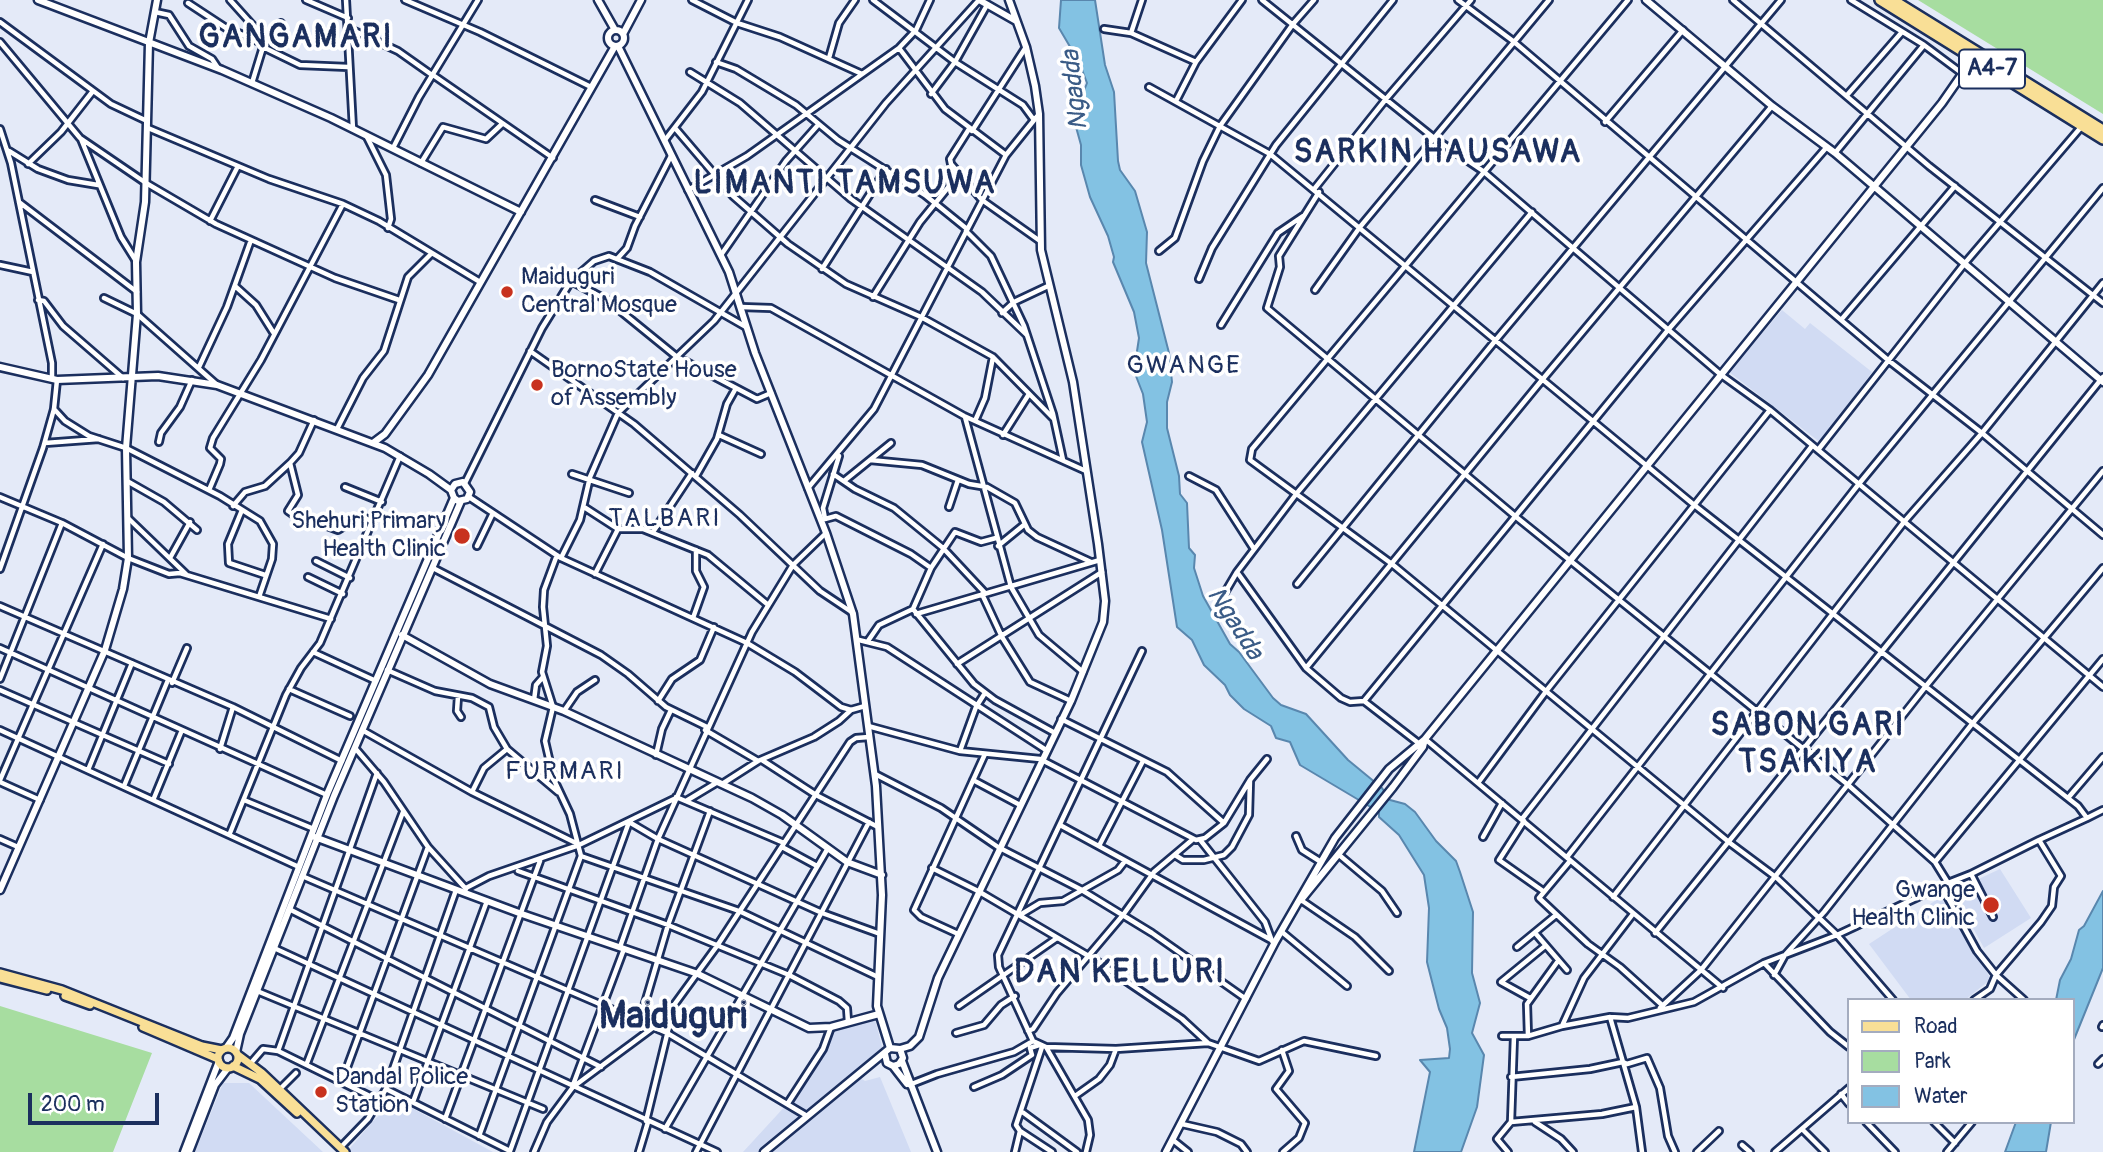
<!DOCTYPE html>
<style>
body{margin:0}
#map{position:relative;width:2103px;height:1152px;overflow:hidden;background:#e4eaf8;font-family:Pangolin,sans-serif}
canvas{display:block}
.legend{position:absolute;left:1847px;top:998px;width:228px;height:126px;box-sizing:border-box;background:#fff;border:2px solid #a4acbf;margin:0;padding:9px 12px;list-style:none;font-size:21px;color:#1b2f5e}
.legend li{display:flex;align-items:center;gap:14px;height:35px}
.legend b{width:35px;border:2px solid #a4acbf}
.scale{position:absolute;left:28px;top:1093px;width:131px;height:32px;box-sizing:border-box;border:4px solid #1b2f5e;border-top:0;padding-left:9px;font-size:21px;line-height:24px;white-space:nowrap;color:#1b2f5e;-webkit-text-stroke:5px #fff;paint-order:stroke}
</style>
<div id="map">
<canvas width="2103" height="1152"></canvas>
<ul class="legend">
<li><b style="height:9px;background:#f9df96"></b>Road</li>
<li><b style="height:19px;background:#a7dda0"></b>Park</li>
<li><b style="height:19px;background:#83c2e3"></b>Water</li>
</ul>
<div class="scale">200 m</div>
</div>
<script>
const ctx = document.querySelector('canvas').getContext('2d');
ctx.lineJoin = 'round';
function paint(path, color) { ctx.fillStyle = color; ctx.fill(path, 'evenodd'); }
const toPath = rows => new Path2D(rows.map(r => 'M' + r).join(''));
function stroke(path, color, width, dash) { ctx.strokeStyle = color; ctx.lineWidth = width; ctx.lineCap = dash ? 'butt' : 'round'; ctx.setLineDash(dash || []); ctx.stroke(path); }
function write(font, color, halo, rows, align = 'center') {
  ctx.font = font + ' Pangolin,sans-serif'; ctx.lineWidth = 7; ctx.setLineDash([]); ctx.textBaseline = 'middle'; ctx.strokeStyle = halo; ctx.fillStyle = color; for (const [text, x, y, turn = 0] of rows) {
    ctx.save(); ctx.translate(x, y); ctx.rotate((+turn || 0) * Math.PI / 180); ctx.textAlign = isNaN(turn) ? turn : align; if (halo) ctx.strokeText(text, 0, 0); ctx.fillText(text, 0, 0); ctx.restore();
  }
}
const built = toPath([
 [1782,310,1805,329,1810,323,1872,372,1821,443,1729,372],
 [2000,869,2031,918,1984,948,1953,891],
 [1941,897,1991,979,1965,1000,1911,1000,1869,944],
 [874,1016,883,1050,859,1077,865,1081,880,1077,911,1152,743,1152,788,1103,823,1049,831,1027],
 [223,1083,249,1083,323,1152,195,1152],
 [397,1100,493,1152,350,1152,350,1148,373,1121]
]);
const green = toPath([
 [1918,0,2103,0,2103,114],
 [0,1006,152,1053,113,1152,0,1152]
]);
const water = toPath([
 [1061,0,1095,0,1105,65,1114,92,1118,161,1120,170,1135,191,1147,232,1146,263,1169,353,1172,382,1167,402,1167,428,1179,476,1180,494,1187,503,1189,548,1195,555,1194,568,1203,596,1230,644,1239,652,1273,698,1281,705,1306,714,1348,760,1382,788,1390,800,1405,804,1415,812,1436,841,1456,861,1460,872,1473,912,1472,973,1480,1003,1472,1033,1484,1055,1477,1107,1461,1152,1414,1152,1430,1072,1420,1060,1449,1058,1450,1049,1447,1028,1439,1009,1427,962,1429,908,1424,875,1399,835,1379,817,1379,812,1300,765,1290,742,1276,738,1271,726,1244,709,1230,695,1225,685,1204,665,1192,640,1177,627,1162,530,1142,442,1147,422,1143,394,1134,371,1139,338,1134,312,1113,262,1114,257,1108,236,1090,197,1081,165,1081,145,1071,109,1079,103,1087,83,1079,62,1059,28,1061,0],
 [2103,891,2103,968,2073,1042,2073,1000,2056,1000,2060,980,2071,959,2079,930,2084,926,2103,891],
 [2016,1122,2051,1122,2046,1152,2005,1152,2016,1122]
]);
const street = toPath([
 [230,0,257,30,259,41],
 [306,0,348,18],
 [346,0,353,129],
 [405,0,480,32,591,87],
 [692,0,737,23,780,37,862,74],
 [873,0,955,62,1023,105,1034,120],
 [1262,0,1434,138,1483,171,1720,374,1770,410,2103,687],
 [1458,0,1513,41,1888,360,1982,433,2103,535],
 [1628,0,1252,449,1250,460,1392,564,1730,843,1777,878,1837,935,1948,883],
 [1733,0,1929,166,2103,303],
 [1851,0,1924,45,1963,74],
 [188,3,226,28,265,44],
 [155,12,169,15,189,46,212,59,218,68],
 [0,22,111,104,147,121],
 [348,28,398,51,432,75],
 [1104,29,1131,33,1196,62],
 [1131,33,1142,0],
 [0,42,80,138,146,183,216,224,335,278,399,300],
 [263,47,300,65,348,67],
 [899,48,945,109,1006,155],
 [829,58,839,23,855,0],
 [716,62,736,69,796,105,838,140,925,195,967,229],
 [690,72,740,103,851,199,982,292,1027,335],
 [433,75,553,158],
 [252,83,263,47,281,23],
 [1149,87,1270,154,1693,504,2078,806,2087,818,2039,840],
 [931,94,955,62,987,5],
 [1848,94,1902,32],
 [1176,101,1196,62,1242,0],
 [1605,122,1683,30],
 [148,128,269,179,343,204,379,221,480,282],
 [675,128,733,196,788,244,846,284,921,317,993,357,1054,419],
 [0,129,11,163,52,363,52,379],
 [969,129,950,159,951,164,982,200,1040,241],
 [972,131,1026,47],
 [367,137,386,175,391,219,388,228],
 [81,139,121,237,136,261],
 [665,140,702,92,748,0],
 [393,148,419,97,478,0],
 [9,151,38,169,68,180,98,185],
 [1835,153,1924,45],
 [421,163,443,127,486,139,502,124],
 [28,164,61,132,93,91],
 [1315,188,1386,99,1471,0],
 [688,190,747,156,899,48,916,30,930,0],
 [1319,192,1279,256,1280,267,1267,308,1515,516,1847,784,1935,862,1948,883,1971,874,1993,917],
 [595,200,640,217],
 [19,202,137,292],
 [210,221,238,166],
 [966,231,991,256,1024,326,1053,414,1063,460],
 [1159,251,1175,238,1203,161,1220,126,1293,24,1314,0],
 [721,255,786,161,818,125],
 [617,259,627,248,635,226,671,156],
 [0,265,33,272],
 [822,269,886,169],
 [1199,279,1212,248,1276,145,1393,0],
 [571,281,607,300,677,357,757,399,771,393],
 [235,286,256,305,273,332],
 [1315,290,1360,227,1549,0],
 [873,297,920,222,959,174],
 [104,298,137,314,216,384],
 [38,300,44,301,63,326,123,378],
 [741,307,771,308,964,416,1086,471],
 [1002,313,1014,302,1048,286],
 [1841,320,1955,186],
 [1221,325,1278,233,1303,216],
 [530,351,634,424,740,515,820,591,853,613],
 [199,367,227,307,251,240],
 [54,409,65,421,89,436,126,448,220,496,260,521,273,544,272,559,259,597],
 [965,417,1011,587,1039,635,1083,672],
 [975,421,985,398,993,357],
 [337,429,363,378,384,351,408,277,431,254],
 [719,435,761,454],
 [1003,435,1029,394],
 [159,442,161,433,180,407,192,380],
 [45,443,99,439],
 [1818,450,1965,263,2082,126],
 [870,460,922,465,969,484,987,487,1015,503,1028,530,1037,537,1091,562],
 [290,463,298,495,288,511,308,525,319,523,338,530,361,516,373,522],
 [572,474,629,493],
 [833,474,855,489,894,508,943,548,985,593],
 [696,476,717,439,727,404,736,388],
 [1189,476,1216,490,1254,549],
 [127,481,164,502,197,530],
 [844,481,891,443],
 [465,483,542,328,571,281,594,261,609,256,650,272,746,327],
 [345,487,382,502],
 [808,488,874,409,1006,155,1039,114],
 [209,490,220,464,221,459,210,448,213,438,261,360,343,204],
 [0,497,62,523,128,558,169,574,180,573,331,619],
 [469,497,561,558,747,643,795,672,841,707,851,710,865,706],
 [233,506,245,492,265,486,290,463,299,453,314,420],
 [584,507,618,529,643,529,708,555,767,604],
 [949,507,958,480],
 [242,510,228,544,229,563,265,575],
 [129,519,187,575],
 [825,519,836,516,911,554,931,568],
 [825,519,823,508,839,456],
 [653,532,692,473],
 [477,546,493,513],
 [998,546,1025,524],
 [170,558,190,522],
 [561,558,580,520,590,477,618,413,714,321,886,103,979,0],
 [316,561,350,578],
 [433,568,601,655,628,674,666,707,707,727],
 [0,569,43,448,54,409,57,380],
 [1237,572,1306,668,1341,698,1350,702,1364,701,1417,742],
 [595,574,618,529],
 [308,577,343,594],
 [1297,584,1495,341,1781,0],
 [982,594,1002,637,1030,682,1071,701],
 [1220,601,1237,572,1297,493,1532,212],
 [0,606,233,707,342,761],
 [913,609,974,684,995,700,1055,733],
 [916,614,1100,560],
 [693,618,704,587,696,571,696,550],
 [859,640,887,647,1046,750],
 [868,641,879,625,913,609,931,568,955,532,981,542,996,538],
 [0,648,327,795],
 [1142,651,998,955,999,967,1033,1041,1046,1047,1116,1049,1208,1043,1259,1061,1304,1041,1376,1056],
 [313,652,376,681],
 [957,664,1102,572],
 [1306,668,1542,380,1772,106],
 [387,670,435,691,472,698,489,707,494,727,507,749,558,792],
 [0,679,62,523],
 [172,683,187,648],
 [289,689,350,716],
 [0,690,169,764],
 [458,696,457,711,461,717],
 [534,700,536,685,543,677],
 [658,701,672,679,700,660,714,627],
 [1364,701,1668,330,1826,148],
 [564,711,577,692,595,680],
 [1061,719,1167,772,1224,823],
 [868,726,960,751,1040,759,1196,840,1205,838,1224,823,1250,780],
 [0,730,299,867],
 [362,730,472,792,578,844],
 [705,730,758,761],
 [1425,739,1723,988],
 [355,748,384,782,428,847,466,889],
 [220,749,233,707],
 [960,751,976,707,985,693],
 [656,755,662,729,671,710],
 [762,760,816,795,878,827],
 [88,770,132,663],
 [875,774,941,808,998,847,1080,889,1152,933,1246,999],
 [0,780,103,544],
 [973,780,1020,805],
 [0,782,40,800],
 [1478,783,1547,690,1770,410],
 [722,784,758,761,814,737,839,721,851,710],
 [124,786,168,680],
 [472,792,484,768,507,749],
 [676,797,784,843],
 [154,798,182,730],
 [2068,798,2103,757],
 [244,800,314,829],
 [686,801,716,783],
 [2087,818,2103,810],
 [1522,819,1812,446],
 [1524,821,1499,860,1543,891],
 [1060,825,1275,942],
 [230,833,286,695,301,668,320,643,400,456],
 [1296,836,1302,850,1321,862],
 [1483,837,1502,803],
 [0,839,18,847],
 [1201,841,1265,922,1272,941],
 [1100,844,1143,761],
 [782,847,817,866],
 [1338,854,1382,891,1397,913],
 [1175,855,1183,860,1204,860,1224,855,1232,847,1249,815,1250,780,1267,759],
 [581,856,739,911,878,977],
 [1567,857,1858,485,2103,188],
 [1570,861,1539,898,1588,944,1620,967,1662,1005],
 [1935,862,2103,659],
 [932,868,978,891,1092,958,1182,1019,1208,1043],
 [518,871,668,925,789,975,839,1001,847,1008,848,1022],
 [1971,874,2039,840,2061,876,2054,887,2052,906,2041,922,1996,975,1990,989,1974,1000],
 [302,876,667,1033,807,1116],
 [1942,887,1977,951,1996,975,2024,1000],
 [466,888,489,876,579,845,674,799],
 [1613,897,1904,522,1982,433,2103,283],
 [1301,900,1355,937,1389,971],
 [289,909,601,1067],
 [1020,915,1040,903,1063,901,1118,870,1125,861],
 [1282,932,1347,986],
 [1655,933,2103,377],
 [958,934,921,917,914,910,985,754],
 [1536,934,1567,970],
 [620,947,658,839,752,632,793,565,826,533],
 [1517,947,1556,915],
 [274,948,717,1152],
 [1764,963,1837,935,1893,1000],
 [1774,975,1785,955,1824,912,1972,724,2103,568],
 [257,991,543,1109],
 [1530,998,1501,982,1545,946],
 [959,1006,1057,938],
 [1660,1008,1701,970,1926,686,2103,471],
 [1610,1017,1636,1107,1642,1152],
 [640,1020,668,925,710,811],
 [1562,1026,1584,978,1633,914],
 [2102,1027,2103,1025],
 [1028,1031,1033,1029,1057,993,1123,915,1154,872,1192,840],
 [956,1033,984,1025,1001,1005,1015,996],
 [1502,1036,1528,1036,1562,1026,1610,1017,1628,1018,1694,1002,1764,963,1830,1032,1849,1047],
 [1528,1036,1527,1004,1558,961],
 [1042,1047,1016,1125,1020,1131,1052,1152],
 [1046,1047,1088,1120,1090,1135,1086,1152],
 [1282,1050,1289,1071,1276,1089,1305,1123,1299,1138,1283,1152],
 [278,1051,377,773],
 [251,1063,263,1049,278,1051,380,1101],
 [307,1063,403,812],
 [2098,1064,2103,1059],
 [1511,1077,1590,1069,1623,1062,1627,1064,1647,1058,1660,1088,1668,1136,1675,1152],
 [342,1081,428,847],
 [573,1085,624,949],
 [909,1085,937,1074,1014,1052,1033,1041],
 [974,1087,1002,1075,1032,1055,1030,1048,1039,1045],
 [280,1089,296,1073],
 [386,1089,510,1151],
 [1841,1094,1849,1104],
 [1075,1096,1099,1079,1110,1065,1116,1049],
 [413,1102,487,901],
 [788,1103,823,1049,831,1027],
 [1021,1111,1077,1152],
 [445,1119,540,861],
 [646,1121,674,1006],
 [1511,1122,1514,1036],
 [1535,1122,1561,1139,1573,1152],
 [1866,1122,1895,1152],
 [1934,1122,1955,1143],
 [1182,1124,1217,1132,1241,1144,1247,1152],
 [665,1129,828,848],
 [1802,1129,1825,1152],
 [479,1136,581,856,570,814,554,780,545,741,553,707,542,672,547,646,543,607,544,590,557,555],
 [1173,1140,1188,1152],
 [1742,1145,1750,1152],
 [341,1147,368,1119,386,1089,456,890],
 [510,1151,629,822,658,839,822,913,880,934],
 [534,1152,547,1122,573,1087,654,1027,674,1005,717,946,850,742,856,738,869,737],
 [639,1152,648,1122],
 [696,1152,869,822],
 [1015,1152,1020,1131],
 [1508,1152,1497,1139,1511,1122,1602,1114,1636,1107],
 [1697,1152,1719,1131],
 [1775,1152,1849,1088],
 [1947,1152,1972,1122]
]);
const secondary = toPath([
 [38,0,222,70,331,118,521,212],
 [598,0,615,30],
 [979,0,1016,21],
 [1646,0,1772,106,1835,153,2103,382],
 '608 38a8 8 0 1 1 16 0a8 8 0 1 1-16 0Z',
 [623,34,641,0],
 [618,46,729,272,755,353,826,533,853,614,876,786,882,895,877,1006,890,1048],
 [0,367,57,380,158,376,217,385,385,448,429,474,451,490,454,498,458,501,467,499,470,492,463,482,455,484,451,490],
 [373,443,385,434,428,375,615,46],
 [402,635,490,684,564,711,752,798,782,815,847,862,882,875],
 [312,836,519,913,698,974,809,1028,831,1027,879,1014],
 [0,890,105,650,123,589,128,558,126,448,137,314,136,262,145,202,149,43,157,0],
 [1301,900,1393,787,1423,747,1425,739,1942,103,1974,57],
 [226,1048,233,1038,328,792,454,498],
 [900,1049,910,1046,919,1037,938,978,1071,701,1103,622,1105,601,1098,544,1073,382,1041,250,1039,114,1035,86,1026,47,1009,0],
 [236,1052,240,1034,334,796,461,501],
 [902,1061,937,1152],
 [893,1066,907,1084],
 [184,1152,219,1061],
 [189,1152,215,1085,228,1068],
 [764,1152,890,1048,900,1049,903,1058,899,1064,893,1066,887,1063,885,1054],
 [1166,1152,1275,942,1335,838,1389,769,1425,739]
]);
const primary = toPath([
 [0,973,62,990,202,1046,222,1050],
 [0,978,47,990],
 [65,996,90,1005],
 [143,1027,218,1059],
 '218 1058a10 10 0 1 1 20 0a10 10 0 1 1-20 0Z',
 [238,1055,262,1073,345,1152],
 [233,1066,260,1079,297,1113]
]);
const highway = toPath([
 [1880,0,2103,139],
 [1893,0,2103,130]
]);
const markers = [
 [507,292,7,"#c8321e"],
 [537,385,7,"#c8321e"],
 [462,536,9,"#c8321e"],
 [1991,905,9,"#c8321e"],
 [321,1092,7,"#c8321e"]
];
const shields = [
 [1992,69,66]
];
const shieldNames = [
 ["A4-7",1992,69]
];
const poiNames = [
 ["Maiduguri",521,278],
 ["Central Mosque",521,306],
 ["BornoState House",551,371],
 ["of Assembly",551,399],
 ["Shehuri Primary",446,522,"right"],
 ["Health Clinic",446,550,"right"],
 ["Gwange",1975,891,"right"],
 ["Health Clinic",1975,919,"right"],
 ["Dandal Police",335,1078],
 ["Station",335,1106]
];
const waterNames = [
 ["Ngadda",1076,90,-96],
 ["Ngadda",1234,624,57]
];
const neighbourhoodNames = [
 ["GWANGE",1184,366],
 ["TALBARI",665,519],
 ["FURMARI",565,772]
];
const districtNames = [
 ["GANGAMARI",296,39],
 ["SARKIN HAUSAWA",1438,154],
 ["LIMANTI TAMSUWA",845,185],
 ["SABON GARI",1808,727],
 ["TSAKIYA",1808,764],
 ["DAN KELLURI",1120,974]
];
const townNames = [
 ["Maiduguri",673,1018]
];
paint(built, '#d1dbf3');
paint(green, '#a7dda0');
paint(water, '#83c2e3');
stroke(water, '#5987ae', 2);
stroke(street, '#1b2f5e', 10);
stroke(secondary, '#1b2f5e', 11);
stroke(primary, '#1b2f5e', 12);
stroke(highway, '#1b2f5e', 14);
stroke(street, '#fff', 4.5);
stroke(secondary, '#fff', 6);
stroke(primary, '#f9df96', 7);
stroke(highway, '#f9df96', 9);
for (const [x, y, r, color] of markers) { const dot = new Path2D(); dot.arc(x, y, r, 0, 2 * Math.PI); ctx.fillStyle = color; ctx.fill(dot); stroke(dot, '#fff', 2.5); }
for (const [x, y, w] of shields) { const box = new Path2D(); box.roundRect(x - w / 2, y - 19.5, w, 39, 5); ctx.fillStyle = '#fff'; ctx.fill(box); stroke(box, '#1b2f5e', 2); }
write('bold 23px', '#1b2f5e', null, shieldNames);
write('24px', '#1b2f5e', '#fff', poiNames, 'left');
write('italic 26px', '#3a5b86', '#fff', waterNames);
ctx.letterSpacing = '2px';
write('26px', '#1b2f5e', '#fff', neighbourhoodNames);
ctx.letterSpacing = '0px';
ctx.letterSpacing = '2px';
write('bold 32px', '#1b2f5e', '#fff', districtNames);
ctx.letterSpacing = '0px';
write('bold 38px', '#1b2f5e', '#fff', townNames);
</script>
